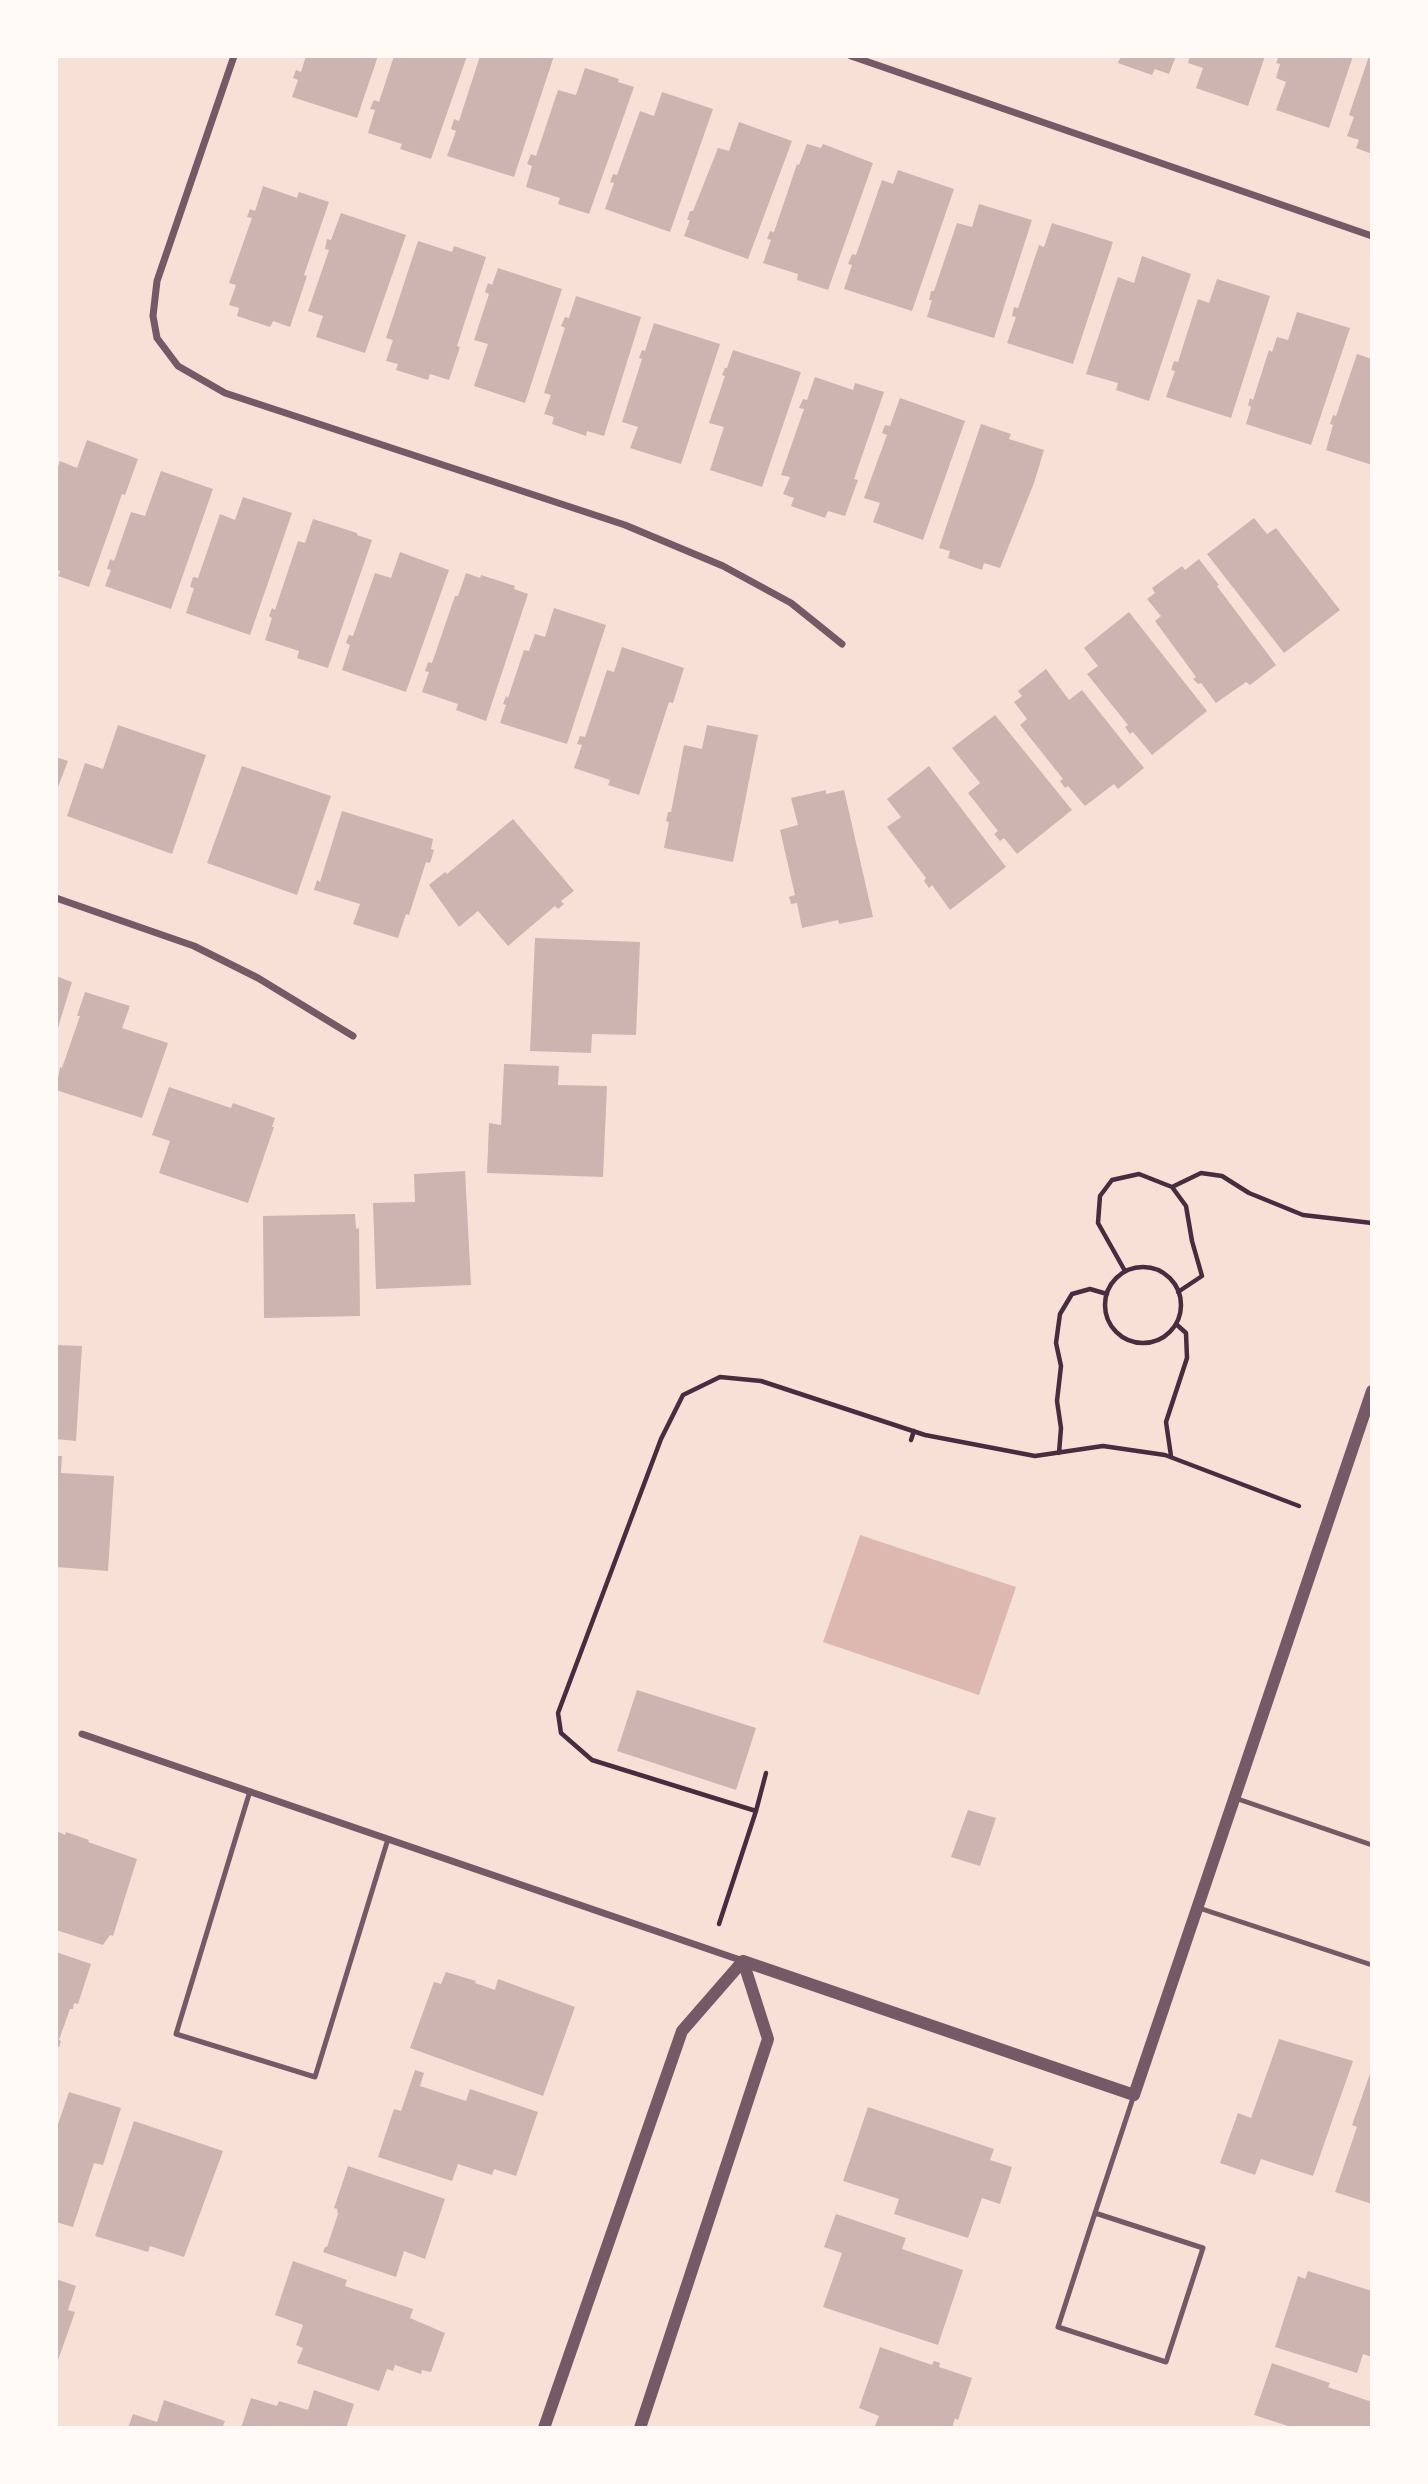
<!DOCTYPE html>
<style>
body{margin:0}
#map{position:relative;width:1428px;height:2484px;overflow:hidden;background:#f7e1d7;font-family:"Fira Sans",sans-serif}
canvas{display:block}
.frame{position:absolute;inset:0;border:58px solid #fffaf5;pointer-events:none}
</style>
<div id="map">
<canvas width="1428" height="2484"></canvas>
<div class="frame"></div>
</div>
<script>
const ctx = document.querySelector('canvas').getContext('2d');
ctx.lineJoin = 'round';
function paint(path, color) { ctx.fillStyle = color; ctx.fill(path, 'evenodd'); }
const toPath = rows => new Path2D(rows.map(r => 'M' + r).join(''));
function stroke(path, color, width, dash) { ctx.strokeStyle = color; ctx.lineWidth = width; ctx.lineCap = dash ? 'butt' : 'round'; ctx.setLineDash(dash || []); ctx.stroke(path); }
const water = toPath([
 [860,1535,1016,1587,979,1695,823,1642]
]);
const building = toPath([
 [306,56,378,56,357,118,292,97,298,80,293,78,296,70,301,72],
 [394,56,467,56,431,159,400,149,402,144,368,133,375,110,370,109,374,100,379,102],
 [480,56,554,56,514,177,447,156,456,131,451,129,454,119,459,121],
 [1121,56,1176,56,1169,74,1155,69,1152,75,1118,63],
 [1190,56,1265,56,1248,106,1196,88,1203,68,1188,63],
 [1279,56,1353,56,1329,128,1276,110,1286,82,1276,78,1280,64,1276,63],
 [1369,56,1372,56,1372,154,1356,148,1359,140,1347,136,1354,117,1349,115],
 [585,68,619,79,618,82,634,87,589,214,558,204,560,198,526,187,532,166,527,164,531,154,536,156,558,90,576,95],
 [662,92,713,109,670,232,605,209,614,183,610,182,613,174,617,175,640,111,654,116],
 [739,122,792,141,748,259,684,236,690,220,687,220,690,211,693,211,718,148,729,151],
 [807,144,821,148,823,144,873,163,828,290,797,280,798,274,763,263,771,240,767,239,770,231,774,232,797,164,799,165],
 [898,170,954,189,912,311,844,289,852,265,848,264,852,254,856,255,882,180,893,184],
 [263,186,297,198,299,192,329,202,304,275,307,276,290,327,273,321,270,327,237,316,239,308,229,305,236,285,229,283,252,218,247,217,250,209,255,211],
 [979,204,1032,220,994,338,927,317,932,300,929,300,931,291,934,291,957,223,972,227],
 [341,213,406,235,365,353,316,337,323,316,308,311,329,250,325,249,327,239,331,240],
 [1052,223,1113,242,1073,364,1007,343,1016,317,1012,316,1014,307,1018,308,1039,245,1044,247],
 [418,241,452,252,454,246,486,257,457,346,460,347,449,380,430,374,428,380,396,370,398,364,386,361,393,340,386,338],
 [1142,256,1191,274,1149,401,1116,390,1118,383,1086,374,1118,277,1134,283],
 [498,268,562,289,525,403,474,386,488,344,474,340,489,294,485,292,488,283,492,285],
 [1217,279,1270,296,1231,418,1166,397,1175,371,1171,370,1174,361,1178,362,1198,299,1209,303],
 [576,296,641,317,604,436,587,431,586,436,552,424,554,417,544,414,551,395,544,393,565,328,561,326,565,317,569,318],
 [1297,312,1350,328,1311,445,1246,424,1251,407,1248,405,1250,398,1253,400,1269,350,1272,352,1277,337,1288,340],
 [654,323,720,344,681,464,630,448,638,427,622,422,642,359,639,358,642,350,645,351],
 [733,350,801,372,762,487,710,470,724,427,709,423,725,376,722,375,725,368,727,368],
 [1357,354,1372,359,1372,465,1326,450,1333,425,1330,424,1333,415,1336,416],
 [815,377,853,390,855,383,884,392,854,479,858,480,845,516,828,511,825,518,791,506,794,498,783,494,790,477,781,475,804,409,799,408,803,399,807,400],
 [900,398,965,421,923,540,873,522,880,503,864,498,887,435,882,433,885,425,890,426],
 [981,424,1011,434,1009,439,1044,450,1034,483,1000,568,984,563,982,570,948,558,950,551,939,548],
 [87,440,138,459,125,495,122,494,89,587,58,576,60,571,56,570,56,472,60,461,77,468],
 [161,471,213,489,171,609,105,586,111,570,107,569,110,559,114,561,131,512,145,516],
 [243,497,292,513,250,635,186,613,194,588,190,587,193,577,198,578,220,514,235,520],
 [1254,518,1267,534,1276,528,1340,610,1284,653,1207,554],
 [313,519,357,533,357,535,372,540,328,668,297,658,299,651,265,640,272,618,269,616,272,608,275,610,298,541,305,543],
 [400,552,449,570,406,692,342,670,350,645,346,643,349,635,353,636,375,573,391,578],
 [1199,559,1219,585,1217,586,1276,665,1250,685,1246,682,1216,703,1201,683,1198,684,1193,679,1196,677,1155,621,1161,616,1147,599,1155,593,1152,588,1182,566,1185,570],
 [466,573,480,578,481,575,515,586,514,589,528,594,486,721,456,710,458,704,422,692,429,672,425,671,428,662,432,663,455,596,458,596],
 [554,608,606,625,567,744,500,723,506,705,503,704,506,696,508,698,524,650,529,651,535,634,545,637],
 [1129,612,1207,711,1152,755,1133,732,1130,734,1125,727,1128,725,1087,674,1098,666,1084,648],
 [622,647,684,668,673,703,669,702,639,795,608,785,610,780,574,768,582,745,577,744,580,736,585,737,607,670,614,672],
 [1046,669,1069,700,1082,690,1144,768,1118,789,1114,784,1085,806,1068,786,1065,788,1060,781,1063,779,1020,725,1027,719,1014,702,1022,696,1018,691],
 [995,715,1072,810,1017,854,1004,838,1000,841,994,834,998,831,968,793,980,783,952,748],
 [118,725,206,755,172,854,67,816,85,763,103,769],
 [707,725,758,735,733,862,664,848,669,822,666,821,668,812,671,812,684,745,702,749],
 [56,757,68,761,56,792],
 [242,766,331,796,297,895,207,863],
 [929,766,1006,867,950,910,932,885,929,888,924,881,926,878,887,827,901,817,887,799],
 [826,790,826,794,844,790,873,917,839,924,838,920,802,928,797,903,791,904,789,897,795,895,780,830,798,825,791,798],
 [342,811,433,839,431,849,434,850,430,863,426,862,409,915,406,914,398,938,353,924,360,904,314,890,317,880,320,882],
 [513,819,574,891,561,901,564,904,558,909,555,906,508,946,478,911,459,927,429,885,445,872,447,874],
 [535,938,640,942,636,1035,592,1034,591,1053,530,1051],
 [56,976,72,982,56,1034],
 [85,992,130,1006,122,1028,168,1043,142,1118,56,1090,60,1067,62,1068,80,1016,77,1016],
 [504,1064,559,1066,558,1085,607,1086,603,1177,487,1173,489,1123,501,1125],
 [169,1087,231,1108,233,1103,275,1118,272,1127,274,1127,248,1203,159,1173,170,1141,152,1135],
 [465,1171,471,1285,376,1289,373,1203,415,1202,414,1174],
 [355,1214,356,1229,359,1228,360,1316,264,1318,263,1216],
 [56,1345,82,1346,76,1441,56,1439],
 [56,1456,62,1456,61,1473,114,1476,108,1571,56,1567],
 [637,1690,756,1728,736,1790,617,1751],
 [968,1810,996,1818,980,1866,951,1857],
 [56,1831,65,1835,66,1832,89,1840,88,1842,137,1859,113,1936,110,1935,103,1945,56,1930],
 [56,1952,91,1964,78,2004,74,2003,73,2009,70,2009,59,2040,61,2041,59,2047,56,2046],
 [446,1972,476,1981,475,1983,495,1990,498,1979,575,2007,543,2096,410,2048,434,1982,441,1984],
 [1279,2039,1353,2061,1313,2176,1261,2159,1255,2175,1220,2163,1238,2113,1251,2118],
 [1372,2068,1372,2204,1335,2192,1357,2127,1352,2125],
 [415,2070,424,2073,420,2086,466,2101,470,2089,538,2112,516,2176,494,2169,492,2175,458,2164,452,2181,378,2157,394,2109,401,2111],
 [69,2092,121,2108,103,2165,94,2163,73,2227,56,2222,56,2130],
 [868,2107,994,2149,990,2160,1012,2167,1000,2204,982,2198,968,2238,894,2214,899,2199,843,2181],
 [134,2121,223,2151,184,2257,150,2246,148,2252,95,2236],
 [348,2166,445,2199,425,2259,404,2251,396,2277,323,2252,325,2247,327,2247,338,2214,337,2209,334,2208],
 [836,2214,906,2238,902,2249,963,2270,938,2345,823,2307,842,2253,824,2247],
 [293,2261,347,2280,345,2286,413,2309,410,2318,445,2333,431,2372,422,2370,421,2374,395,2365,393,2371,387,2369,379,2391,297,2363,303,2348,296,2345,303,2325,275,2315],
 [1308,2271,1372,2291,1372,2357,1363,2354,1357,2373,1275,2347,1298,2276,1305,2279],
 [56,2279,76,2286,68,2310,75,2312,56,2366],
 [880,2347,932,2365,934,2361,940,2363,939,2367,972,2378,958,2420,955,2418,952,2428,874,2428,879,2416,859,2408],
 [1272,2363,1330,2383,1328,2387,1372,2402,1372,2428,1287,2428,1288,2426,1254,2415],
 [314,2390,354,2404,346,2428,241,2428,251,2398,277,2406,279,2401,308,2410],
 [164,2400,225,2421,222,2428,128,2428,133,2414,157,2422]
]);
const path = toPath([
 [1172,1187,1186,1206,1192,1241,1202,1276,1178,1292],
 '1105 1305a38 38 0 1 1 76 0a38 38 0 1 1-76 0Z',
 [1125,1271,1098,1223,1100,1196,1112,1180,1139,1174,1172,1187,1201,1173,1222,1176,1249,1193,1303,1215,1372,1223],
 [911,1440,914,1431],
 [1059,1453,1061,1428,1057,1401,1061,1366,1056,1343,1060,1314,1072,1294,1090,1289,1107,1294],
 [1171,1456,1166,1422,1187,1358,1186,1333,1176,1324],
 [756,1811,766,1773],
 [719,1924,756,1811,592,1760,561,1733,558,1713,661,1439,683,1395,720,1377,761,1381,925,1435,1035,1456,1103,1446,1165,1455,1299,1506]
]);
const service = toPath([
 [250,1791,176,2034,315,2077,388,1839],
 [1235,1798,1372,1845],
 [1199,1908,1372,1965],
 [1095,2213,1203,2248,1166,2362,1058,2327,1095,2213,1134,2095]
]);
const minor = toPath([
 [234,56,157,281,153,316,157,338,178,366,225,393,625,525,723,566,791,603,842,644],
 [851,56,1372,236],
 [56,898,194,946,258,978,353,1036],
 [82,1734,743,1961]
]);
const tertiary = toPath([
 [743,1961,1134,2095,1372,1391],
 [544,2428,682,2031,743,1961],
 [640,2428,768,2039,743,1961]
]);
paint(water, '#dcb8b0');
paint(building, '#ccb4b1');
stroke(path, '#4a2c40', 4.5);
stroke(service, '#755966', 5);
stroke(minor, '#755966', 7);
stroke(tertiary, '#755966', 12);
</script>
